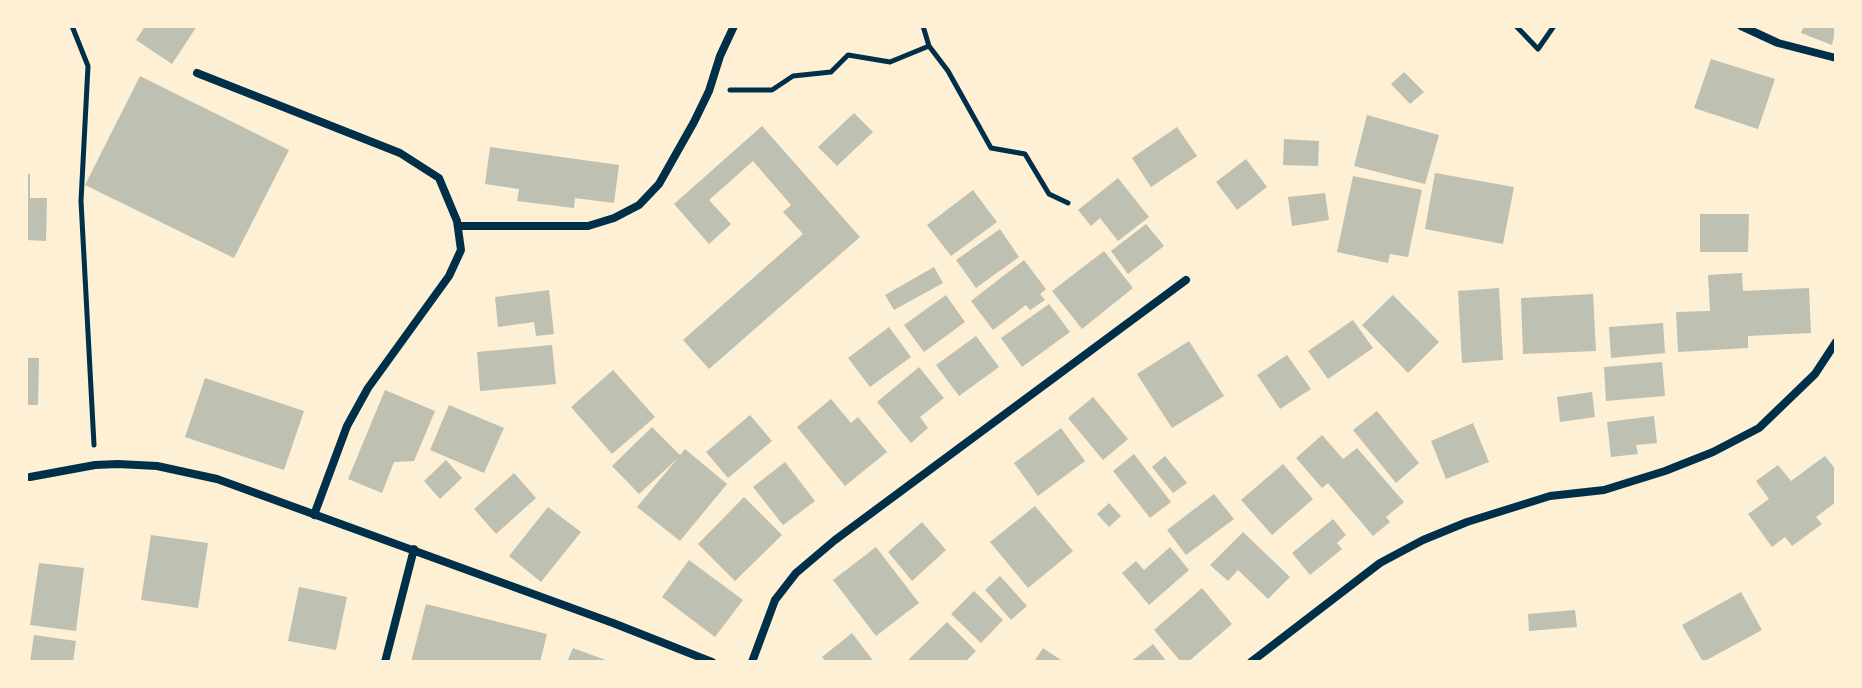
<!DOCTYPE html>
<style>
body{margin:0}
#map{position:relative;width:1862px;height:688px;overflow:hidden;background:#fdf0d5;font-family:"Space Grotesk",sans-serif}
canvas{display:block}
.frame{position:absolute;inset:0;border:28px solid #fdf0d5;pointer-events:none}
</style>
<div id="map">
<canvas width="1862" height="688"></canvas>
<div class="frame"></div>
</div>
<script>
const ctx = document.querySelector('canvas').getContext('2d');
ctx.lineJoin = 'round';
function paint(path, color) { ctx.fillStyle = color; ctx.fill(path, 'evenodd'); }
const toPath = rows => new Path2D(rows.map(r => 'M' + r).join(''));
function stroke(path, color, width, dash) { ctx.strokeStyle = color; ctx.lineWidth = width; ctx.lineCap = dash ? 'butt' : 'round'; ctx.setLineDash(dash || []); ctx.stroke(path); }
const building = toPath([
 [145,26,197,26,172,64,136,40],
 [1804,26,1836,26,1832,45,1801,33],
 [1711,59,1775,79,1758,129,1694,108],
 [1404,72,1424,92,1410,104,1391,84],
 [140,76,289,150,234,258,85,185],
 [854,113,873,132,837,166,818,147],
 [1367,115,1439,135,1425,184,1354,166],
 [762,126,860,237,709,369,683,340,803,234,783,212,791,205,753,161,709,200,731,224,709,244,674,204],
 [1177,127,1197,156,1151,187,1132,158],
 [1284,139,1319,141,1318,166,1283,165],
 [490,147,619,165,614,203,575,198,574,208,517,201,519,189,485,184],
 [1246,159,1267,187,1237,210,1216,182],
 [1435,173,1514,187,1503,244,1425,229],
 [26,174,30,174,30,198,47,198,46,241,26,240],
 [1353,176,1422,190,1408,257,1390,254,1388,263,1337,252],
 [1118,178,1149,217,1118,241,1100,218,1091,226,1078,210],
 [973,190,997,222,951,256,927,225],
 [1325,193,1329,220,1292,226,1288,197],
 [1700,214,1749,214,1748,252,1700,252],
 [1146,224,1164,246,1128,274,1111,251],
 [1000,229,1019,257,976,288,956,260],
 [1104,251,1133,288,1082,329,1052,291],
 [1024,260,1046,289,1040,294,1045,300,1030,310,1026,305,993,330,971,301],
 [934,267,943,283,894,310,885,295],
 [1742,273,1743,291,1809,288,1811,333,1748,336,1748,348,1678,352,1676,312,1710,311,1708,275],
 [1499,288,1503,360,1462,363,1458,291],
 [549,290,554,334,536,336,534,322,498,327,495,297],
 [1593,294,1596,351,1523,354,1521,298],
 [946,295,965,322,924,352,904,325],
 [1393,295,1439,342,1408,373,1362,325],
 [1049,304,1070,332,1022,367,1001,338],
 [1353,320,1373,348,1328,379,1308,351],
 [1663,323,1665,353,1611,358,1609,327],
 [889,327,911,357,870,387,848,358],
 [976,336,999,367,959,396,936,365],
 [1189,341,1224,396,1172,428,1137,374],
 [552,345,556,384,480,391,477,352],
 [1287,355,1311,389,1280,409,1257,375],
 [26,358,39,358,38,405,26,405],
 [1662,362,1665,396,1606,401,1604,367],
 [919,367,944,398,920,417,928,428,911,443,877,402],
 [613,370,655,417,612,454,571,407],
 [205,378,304,411,284,470,185,437],
 [385,390,435,411,414,461,394,462,382,493,348,479],
 [1592,392,1595,417,1560,422,1557,397],
 [1093,397,1128,439,1103,460,1068,418],
 [831,399,851,423,858,417,887,452,845,486,797,427],
 [449,405,504,428,484,473,430,450],
 [1377,411,1419,463,1396,483,1353,430],
 [750,415,772,441,728,478,706,452],
 [1654,416,1657,443,1636,445,1638,454,1611,457,1607,422],
 [1473,423,1489,462,1446,479,1431,441],
 [652,427,680,455,685,449,727,484,680,541,637,507,677,459,639,494,612,466],
 [1061,428,1085,461,1038,496,1014,463],
 [1322,435,1343,459,1357,448,1404,502,1386,517,1390,522,1373,536,1328,483,1322,488,1296,458],
 [1134,454,1171,502,1150,518,1113,471],
 [1165,456,1187,483,1173,493,1152,467],
 [1825,456,1836,470,1836,502,1816,517,1822,524,1792,546,1785,537,1772,547,1748,514,1769,499,1756,481,1778,465,1791,481],
 [446,460,462,478,440,499,424,481],
 [785,462,815,501,783,525,753,487],
 [1283,464,1313,499,1272,535,1241,500],
 [514,473,536,498,496,534,474,509],
 [1214,494,1234,519,1186,555,1167,530],
 [744,497,782,535,735,581,698,544],
 [1109,503,1121,516,1109,527,1097,514],
 [1035,506,1073,551,1028,588,990,542],
 [548,507,581,532,541,582,509,556],
 [1333,519,1346,535,1337,543,1342,549,1310,575,1292,553],
 [922,522,946,550,912,581,888,552],
 [1243,532,1290,577,1268,599,1238,570,1228,581,1210,565],
 [151,535,208,543,198,608,141,600],
 [876,547,919,603,876,636,833,580],
 [1170,547,1189,570,1149,605,1122,573,1136,561,1144,570],
 [689,560,743,600,715,637,662,597],
 [39,563,84,568,76,631,30,625],
 [1000,576,1027,606,1011,620,985,590],
 [299,587,347,597,336,650,288,641],
 [1202,588,1232,624,1188,662,1181,662,1154,630],
 [974,591,1003,620,981,643,951,614],
 [1741,592,1762,630,1703,662,1682,625],
 [426,604,547,634,540,662,411,662],
 [1575,610,1577,627,1529,631,1528,614],
 [947,622,976,651,965,662,906,662],
 [852,633,874,662,826,662,822,657],
 [34,635,76,641,73,662,30,662],
 [1153,644,1167,662,1130,662],
 [573,648,611,662,567,662],
 [1043,648,1064,662,1034,662]
]);
const path = toPath([
 [72,26,88,66,81,201,94,445],
 [923,26,929,46,948,71,991,148,1025,154,1049,194,1068,203],
 [1516,26,1538,49,1554,26],
 [730,90,772,90,793,76,831,72,848,55,890,62,929,46]
]);
const minor = toPath([
 [1741,26,1778,43,1836,58],
 [197,73,400,153,439,178,457,221,461,250,449,276,368,388,347,426,314,515],
 [458,226,588,226,614,218,639,205,659,184,694,122,709,91,720,56,734,26],
 [30,477,95,465,118,464,157,466,217,479,613,623,712,662],
 [385,662,414,549],
 [752,662,775,600,796,573,835,540,1186,280],
 [1251,662,1380,563,1423,540,1467,522,1550,496,1604,490,1665,471,1713,452,1759,428,1815,374,1836,342]
]);
paint(building, '#bec0b2');
stroke(path, '#003049', 5);
stroke(minor, '#003049', 8);
</script>
